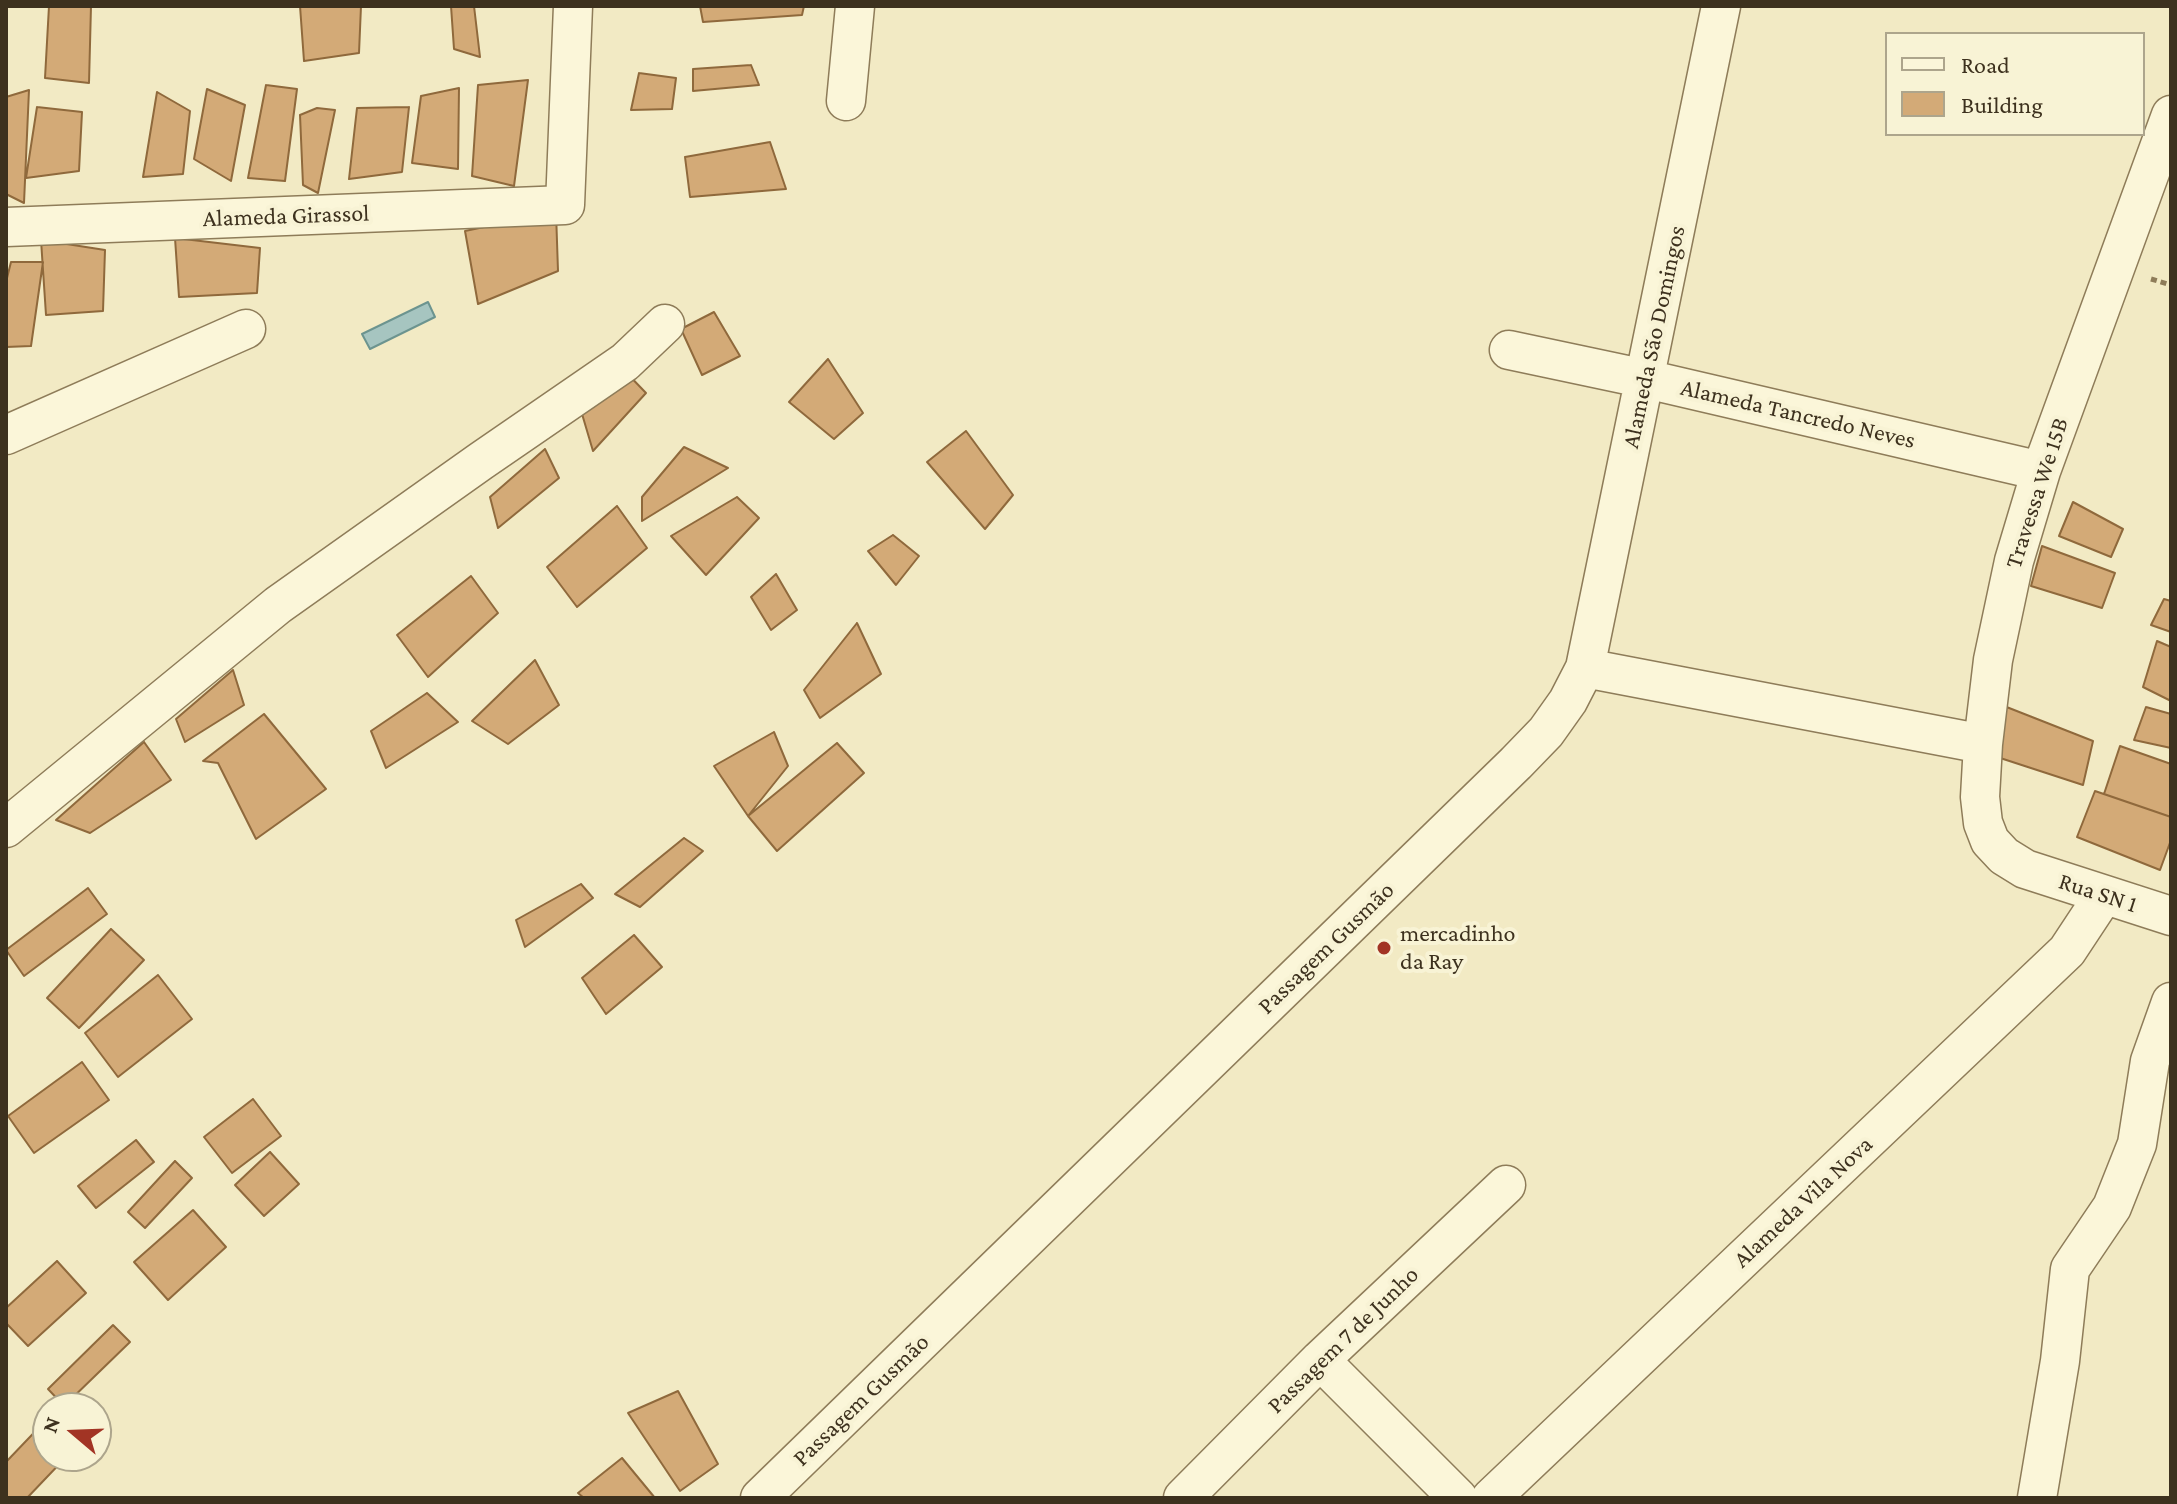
<!DOCTYPE html>
<meta charset="utf-8">
<style>
body{margin:0}
#map{position:relative;width:2177px;height:1504px;overflow:hidden;background:#f2eac4;font-family:"Crimson Pro",serif}
canvas{display:block}
.frame{position:absolute;inset:0;border:8px solid #3d311e;pointer-events:none}
.legend{position:absolute;left:1885px;top:32px;width:260px;height:104px;box-sizing:border-box;background:#f8f3d5;border:2px solid #ada58c;margin:0;padding:10px 14px;list-style:none;font-size:24px;color:#3d311e}
.legend li{display:flex;align-items:center;gap:16px;height:40px}
.legend b{width:40px;border:2px solid #ada58c}
.north{position:absolute;left:32px;top:1392px;width:80px;height:80px;box-sizing:border-box;background:#f8f3d5;border:2px solid #ada58c;border-radius:50%;rotate:289deg;font-size:22px;font-weight:700;line-height:32px;text-align:center;color:#3d311e}
.north::after{content:'';display:block;margin:auto;width:28px;height:36px;background:#a23424;clip-path:polygon(50% 0,100% 100%,50% 72%,0 100%)}
</style>
<div id="map">
<canvas width="2177" height="1504"></canvas>
<div class="frame"></div>
<ul class="legend">
<li><b style="height:10px;background:#fbf6d9"></b>Road</li>
<li><b style="height:22px;background:#d3aa77"></b>Building</li>
</ul>
<div class="north">N</div>
</div>
<script>
const ctx = document.querySelector('canvas').getContext('2d');
ctx.lineJoin = 'round';
function paint(path, color) { ctx.fillStyle = color; ctx.fill(path, 'evenodd'); }
const toPath = rows => new Path2D(rows.map(r => 'M' + r).join(''));
function stroke(path, color, width, dash) { ctx.strokeStyle = color; ctx.lineWidth = width; ctx.lineCap = dash ? 'butt' : 'round'; ctx.setLineDash(dash || []); ctx.stroke(path); }
function write(font, color, halo, rows, align = 'center') {
  ctx.font = font + ' "Crimson Pro",serif'; ctx.lineWidth = 8; ctx.setLineDash([]); ctx.textBaseline = 'middle'; ctx.strokeStyle = halo; ctx.fillStyle = color; for (const [text, x, y, turn = 0] of rows) {
    ctx.save(); ctx.translate(x, y); ctx.rotate((+turn || 0) * Math.PI / 180); ctx.textAlign = isNaN(turn) ? turn : align; if (halo) ctx.strokeText(text, 0, 0); ctx.fillText(text, 0, 0); ctx.restore();
  }
}
const water = toPath([
 [428,302,435,317,370,349,362,334,428,302]
]);
const building = toPath([
 [49,6,91,6,89,83,45,78,49,6],
 [300,6,361,6,359,53,304,61,300,6],
 [451,6,474,6,480,57,454,49,451,6],
 [700,6,804,6,802,15,703,22,700,6],
 [751,65,759,85,693,91,693,69,751,65],
 [639,73,676,78,672,109,631,110,639,73],
 [528,80,514,186,472,176,478,85,528,80],
 [266,85,297,89,285,181,248,178,266,85],
 [459,88,458,169,412,163,421,96,459,88],
 [207,89,245,105,231,181,194,159,207,89],
 [29,90,24,203,6,194,6,97,29,90],
 [157,92,190,111,183,174,143,177,157,92],
 [37,107,82,112,79,171,26,178,37,107],
 [409,107,402,172,349,179,357,108,409,107],
 [317,108,335,110,318,193,303,185,300,115,317,108],
 [770,142,786,189,690,197,685,157,770,142],
 [556,212,558,271,478,304,465,231,556,212],
 [175,238,260,248,257,293,179,297,175,238],
 [41,240,105,250,103,311,46,315,41,240],
 [11,262,43,262,31,346,6,347,6,282,11,262],
 [714,312,740,356,702,375,681,329,714,312],
 [828,359,863,413,834,439,789,402,828,359],
 [620,366,646,393,593,451,577,397,620,366],
 [966,431,1013,495,985,529,927,462,966,431],
 [684,447,728,468,642,521,642,497,684,447],
 [545,449,559,478,498,528,490,497,545,449],
 [737,497,759,518,706,575,671,536,737,497],
 [2073,502,2123,529,2111,557,2059,536,2073,502],
 [617,506,647,548,577,607,547,567,617,506],
 [893,535,919,556,896,585,868,551,893,535],
 [2042,546,2115,573,2102,608,2031,586,2042,546],
 [776,574,797,610,771,630,751,597,776,574],
 [471,576,498,613,428,677,397,635,471,576],
 [2164,599,2171,601,2171,632,2151,625,2164,599],
 [857,623,881,674,820,718,804,690,857,623],
 [2157,641,2171,647,2171,701,2143,687,2157,641],
 [535,660,559,705,508,744,472,721,535,660],
 [233,670,244,705,185,742,176,719,233,670],
 [427,693,458,722,386,768,371,731,427,693],
 [2004,706,2093,741,2083,785,1991,755,2004,706],
 [2146,707,2171,714,2171,748,2134,740,2146,707],
 [264,714,326,789,256,839,218,763,203,761,264,714],
 [774,732,788,766,748,816,714,766,774,732],
 [144,742,171,780,90,833,56,820,144,742],
 [837,743,864,773,777,851,748,816,837,743],
 [2120,746,2171,764,2171,817,2104,794,2120,746],
 [2095,791,2171,817,2171,840,2160,870,2077,837,2095,791],
 [684,838,703,851,640,907,615,894,684,838],
 [581,884,593,898,525,947,516,920,581,884],
 [88,888,107,914,24,976,6,950,88,888],
 [111,929,144,960,79,1028,47,998,111,929],
 [634,935,662,967,606,1014,582,978,634,935],
 [158,975,192,1019,118,1077,85,1033,158,975],
 [82,1062,109,1100,34,1153,8,1116,82,1062],
 [253,1099,281,1136,232,1173,204,1137,253,1099],
 [136,1140,154,1162,96,1208,78,1186,136,1140],
 [270,1152,299,1184,264,1216,235,1185,270,1152],
 [175,1161,192,1178,145,1228,128,1212,175,1161],
 [193,1210,226,1247,168,1300,134,1262,193,1210],
 [57,1261,86,1293,28,1346,6,1323,6,1308,57,1261],
 [113,1325,130,1342,64,1406,48,1389,113,1325],
 [678,1391,718,1464,680,1491,628,1413,678,1391],
 [48,1418,48,1456,67,1456,27,1498,6,1498,6,1462,48,1418],
 [622,1458,655,1498,584,1498,578,1493,622,1458]
]);
const path = toPath([
 [2151,279,2171,285]
]);
const minor = toPath([
 [846,101,855,6],
 [2171,115,2041,471,2014,561,1993,660,1983,744,1980,797,1983,823,1990,841,2004,856,2025,869,2171,916],
 [6,227,565,205,573,6],
 [1509,350,1646,379,2041,471],
 [6,435,246,329],
 [1585,668,1983,744],
 [6,828,278,605,481,461,625,362,665,324],
 [1320,1360,1458,1498],
 [760,1498,1516,763,1546,732,1568,701,1585,668,1721,6],
 [1183,1498,1320,1360,1506,1185],
 [1491,1498,2067,951,2104,895],
 [2037,1498,2060,1361,2070,1269,2112,1207,2137,1144,2150,1061,2171,1002]
]);
const markers = [
 [1384,948,8,"#a23424"]
];
const streetNames = [
 ["Alameda Girassol",286,216,-2],
 ["Alameda São Domingos",1654,337,-78],
 ["Alameda Tancredo Neves",1798,414,13],
 ["Travessa We 15B",2037,493,-72],
 ["Rua SN 1",2098,893,18],
 ["Passagem Gusmão",1326,948,-44],
 ["Alameda Vila Nova",1803,1202,-43],
 ["Passagem 7 de Junho",1343,1340,-44],
 ["Passagem Gusmão",861,1400,-44]
];
const poiNames = [
 ["mercadinho",1400,934],
 ["da Ray",1400,962]
];
paint(water, '#a6c5c0');
stroke(water, '#6c948f', 2);
paint(building, '#d3aa77');
stroke(building, '#8f693c', 2);
stroke(minor, '#8e7c59', 41);
stroke(path, '#8e7c59', 5, [6, 4]);
stroke(minor, '#fbf6d9', 38);
for (const [x, y, r, color] of markers) { const dot = new Path2D(); dot.arc(x, y, r, 0, 2 * Math.PI); ctx.fillStyle = color; ctx.fill(dot); stroke(dot, '#f8f3d5', 3); }
write('24px', '#3d311e', '#f8f3d5', streetNames);
write('24px', '#3d311e', '#f8f3d5', poiNames, 'left');
</script>
